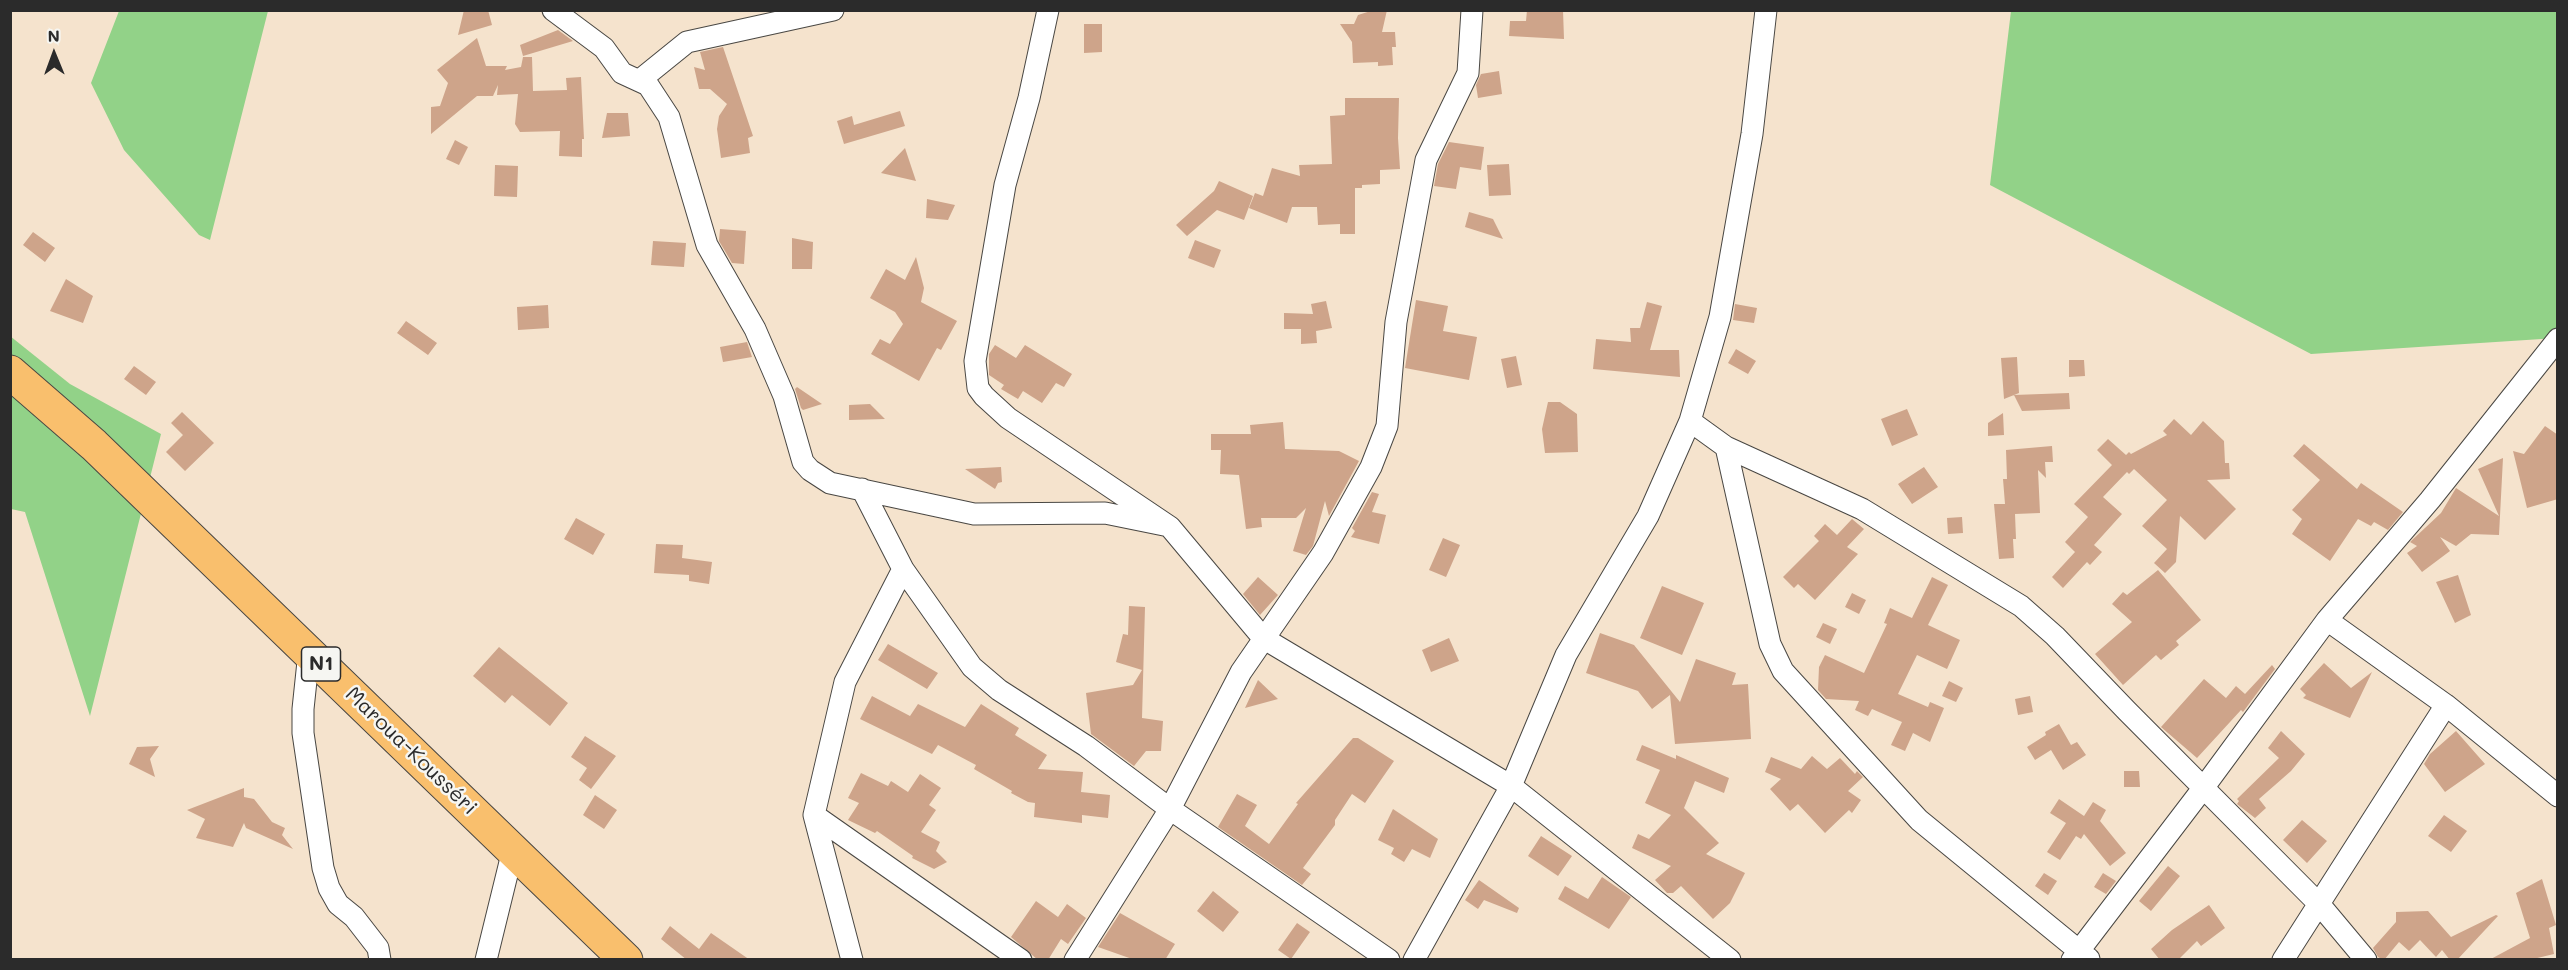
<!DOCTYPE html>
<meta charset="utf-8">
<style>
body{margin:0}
#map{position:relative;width:2568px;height:970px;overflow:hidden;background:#f5e3cd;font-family:Mali,sans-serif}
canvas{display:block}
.frame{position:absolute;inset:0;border:12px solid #2b2b2b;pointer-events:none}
.north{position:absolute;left:24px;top:24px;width:60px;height:60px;-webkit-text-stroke:4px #f6f6f2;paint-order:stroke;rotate:359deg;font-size:16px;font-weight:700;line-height:24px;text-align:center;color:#2b2b2b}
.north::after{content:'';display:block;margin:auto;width:21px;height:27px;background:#2b2b2b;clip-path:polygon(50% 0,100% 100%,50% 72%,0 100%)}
</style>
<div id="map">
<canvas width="2568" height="970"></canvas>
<div class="frame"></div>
<div class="north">N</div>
</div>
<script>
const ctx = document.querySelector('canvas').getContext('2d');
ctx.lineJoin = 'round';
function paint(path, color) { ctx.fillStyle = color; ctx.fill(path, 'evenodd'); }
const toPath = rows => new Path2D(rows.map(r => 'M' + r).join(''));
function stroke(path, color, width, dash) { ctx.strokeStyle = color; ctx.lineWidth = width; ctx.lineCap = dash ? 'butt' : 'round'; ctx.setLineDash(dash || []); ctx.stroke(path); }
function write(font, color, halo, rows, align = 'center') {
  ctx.font = font + ' Mali,sans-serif'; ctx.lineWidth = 5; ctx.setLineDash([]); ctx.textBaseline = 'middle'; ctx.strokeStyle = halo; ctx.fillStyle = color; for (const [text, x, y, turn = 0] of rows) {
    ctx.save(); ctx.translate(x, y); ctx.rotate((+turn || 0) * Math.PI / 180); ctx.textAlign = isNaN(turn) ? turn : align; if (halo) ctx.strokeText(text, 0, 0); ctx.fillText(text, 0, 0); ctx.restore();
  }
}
const green = toPath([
 [119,11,268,11,210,240,199,235,124,150,91,83],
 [2011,11,2557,11,2557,338,2311,354,1990,185],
 [10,336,70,384,161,434,90,716,25,512,11,509]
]);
const building = toPath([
 [464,10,488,10,492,25,458,35],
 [1374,10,1387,10,1382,32,1395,32,1396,47,1392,47,1393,65,1378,66,1378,62,1353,63,1352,42,1340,24,1354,24,1358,15],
 [1527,10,1563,10,1564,39,1509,36,1510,21,1526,21],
 [1084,24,1102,24,1102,52,1084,53],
 [558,30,573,41,523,56,520,45],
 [477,38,486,66,507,66,505,70,521,67,523,57,532,57,533,91,567,90,566,78,581,77,584,139,582,139,582,157,559,156,560,131,520,132,515,124,518,94,497,95,498,85,493,96,477,96,431,134,431,107,440,106,448,83,437,70],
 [723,47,753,136,748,138,750,153,721,158,717,129,719,116,727,104,710,89,699,89,694,67,705,70,700,52],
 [1499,71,1502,94,1478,98,1476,85,1481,74],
 [1345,98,1399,98,1398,138,1400,169,1380,170,1380,184,1362,185,1362,188,1355,188,1355,234,1340,234,1340,224,1318,225,1317,207,1292,207,1287,223,1249,208,1255,193,1263,196,1272,168,1300,176,1299,165,1332,164,1330,116,1345,115],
 [900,111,905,126,844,144,837,121,852,116,854,125],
 [607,113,628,113,630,136,602,138],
 [455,140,468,147,459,165,446,159],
 [1449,142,1484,147,1481,170,1460,167,1456,189,1434,186,1438,164],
 [905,148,916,181,881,173],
 [1509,164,1511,195,1489,196,1487,165],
 [495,165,518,166,517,197,494,196],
 [1219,181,1253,196,1244,220,1217,210,1187,236,1176,225,1214,191],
 [927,199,955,205,948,220,926,218],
 [1469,212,1493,219,1503,239,1465,227],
 [720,229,746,231,744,264,732,263,719,241],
 [33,232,55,248,45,262,23,245],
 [792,238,813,242,812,269,792,269],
 [1195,240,1221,250,1214,268,1188,258],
 [653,241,686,243,684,267,651,265],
 [916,257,924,288,921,302,957,321,941,350,937,348,919,381,871,354,880,339,890,344,903,324,895,312,870,298,886,269,905,280],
 [66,279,93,296,83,323,50,311],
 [1416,300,1448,306,1443,331,1477,337,1469,380,1405,368],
 [1326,301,1332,328,1316,331,1317,343,1301,344,1301,329,1284,329,1284,313,1313,314,1311,304],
 [1647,302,1662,306,1650,350,1679,350,1680,377,1593,369,1596,339,1631,342,1630,328,1640,328],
 [1735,304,1757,308,1754,323,1733,320],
 [548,305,549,328,518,330,517,307],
 [406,321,437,343,428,355,397,333],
 [747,342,752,357,723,362,720,347],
 [995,345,1016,358,1025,345,1072,374,1064,387,1056,383,1042,403,1023,391,1018,399,1001,389,1004,385,989,375,989,354],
 [1736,349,1756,361,1748,374,1728,363],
 [1516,356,1522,385,1507,388,1501,359],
 [2017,357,2019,393,2004,399,2001,358],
 [2069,360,2084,360,2085,376,2069,377],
 [134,366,156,382,146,395,124,379],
 [797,387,822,404,803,410,801,408,795,389],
 [2069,393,2070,409,2047,410,2022,411,2014,395],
 [1548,402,1560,402,1577,414,1578,452,1545,453,1542,429],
 [870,404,885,419,849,420,849,405],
 [1907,409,1918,435,1892,446,1881,419],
 [182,412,214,443,185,471,166,452,183,435,171,423],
 [2003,413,2004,435,1988,436,1988,423],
 [2174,419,2191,435,2203,421,2224,441,2225,463,2229,463,2230,479,2207,480,2236,509,2205,540,2180,516,2176,562,2165,573,2154,563,2167,549,2142,526,2167,500,2134,469,2129,474,2127,472,2103,497,2122,514,2094,545,2102,552,2090,565,2087,562,2063,588,2052,577,2075,552,2065,542,2088,517,2074,504,2112,465,2097,450,2108,439,2126,455,2129,452,2131,454,2167,435,2163,431],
 [1283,422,1285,449,1339,451,1359,461,1329,516,1325,501,1313,546,1306,555,1293,551,1306,508,1296,518,1261,518,1262,527,1246,529,1239,475,1220,474,1221,450,1211,450,1211,434,1251,434,1250,425],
 [2545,426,2558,435,2558,499,2527,508,2513,451,2524,454],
 [2304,444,2357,489,2361,483,2403,512,2388,530,2374,522,2371,526,2358,519,2330,561,2292,534,2302,519,2292,510,2320,480,2293,456],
 [2052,446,2053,462,2045,462,2046,478,2038,470,2040,513,2015,514,2016,539,2013,539,2014,558,1999,559,1994,504,2005,504,2003,479,2007,479,2006,450],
 [2503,458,2499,535,2471,534,2456,546,2440,537,2450,551,2422,572,2407,553,2417,546,2410,542,2441,513,2456,488,2499,516,2478,469],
 [1001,467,1002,482,998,483,995,489,965,469],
 [1924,467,1938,487,1912,504,1898,484],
 [1372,492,1379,494,1372,512,1386,515,1379,544,1351,537,1355,531,1352,528],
 [1962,517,1963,533,1948,534,1947,518],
 [576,518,605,534,593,555,564,539],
 [1852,519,1864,529,1847,547,1858,554,1815,600,1798,584,1794,588,1783,577,1819,541,1814,536,1825,524,1837,535],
 [1443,538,1460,545,1446,577,1429,570],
 [656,544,683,545,682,558,712,562,709,584,689,581,689,575,654,573],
 [2158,570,2201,620,2176,641,2179,645,2161,660,2156,655,2123,685,2095,654,2132,622,2112,604,2123,592,2127,595],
 [2458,575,2471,615,2455,623,2436,582],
 [1258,577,1278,595,1260,615,1243,594],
 [1932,577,1948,585,1928,625,1960,640,1947,669,1917,655,1898,694,1928,707,1930,702,1944,708,1930,742,1913,733,1905,751,1891,745,1902,722,1872,709,1868,716,1855,710,1859,701,1826,699,1818,690,1819,667,1825,655,1864,673,1887,624,1884,623,1890,608,1912,618],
 [1662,586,1704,603,1682,655,1640,638],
 [1852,593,1866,600,1859,614,1845,607],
 [1129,606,1145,607,1142,718,1163,721,1161,751,1146,751,1134,766,1091,734,1086,693,1133,685,1142,670,1116,662,1123,634,1128,635],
 [1823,623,1837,629,1830,644,1816,637],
 [1600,633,1634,645,1680,702,1696,659,1736,673,1732,685,1748,684,1751,739,1675,744,1670,695,1652,709,1638,691,1586,673],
 [1449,638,1459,661,1431,672,1422,650],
 [888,644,938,673,927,689,878,660],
 [499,647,568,703,550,726,512,695,505,703,473,676],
 [2324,663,2351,688,2372,672,2350,718,2303,698,2306,695,2300,689],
 [2272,665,2275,669,2243,712,2241,710,2197,758,2161,727,2204,679,2226,698,2236,686,2245,694],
 [1258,680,1278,699,1245,708],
 [1949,681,1963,688,1956,702,1942,696],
 [872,696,910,716,918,704,965,727,981,704,1019,728,1015,735,1047,755,1038,769,1083,772,1081,792,1110,795,1108,818,1082,815,1082,823,1034,817,1035,803,1028,802,1011,793,1012,791,974,769,976,765,938,745,932,754,860,719],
 [2030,696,2033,712,2018,715,2015,699],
 [2059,724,2071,745,2077,742,2086,755,2063,770,2051,750,2035,760,2027,747,2046,735,2045,732],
 [2281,731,2305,754,2291,771,2259,799,2266,808,2255,818,2237,804,2239,801,2237,799,2279,758,2268,748],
 [2456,731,2485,764,2445,792,2424,764,2430,754],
 [585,736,616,756,591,789,579,780,587,768,571,757],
 [1353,738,1358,738,1394,761,1365,803,1352,794,1335,820,1335,825,1303,868,1311,874,1302,885,1218,827,1237,794,1257,805,1245,826,1269,844,1298,804,1296,803],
 [1642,745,1676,759,1676,755,1729,778,1724,793,1695,781,1684,808,1719,843,1706,854,1745,873,1730,903,1713,919,1681,886,1673,893,1667,893,1655,880,1671,866,1632,848,1638,834,1649,839,1671,815,1645,803,1660,770,1636,760],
 [159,746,150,759,155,777,129,764,137,747],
 [1812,756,1827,769,1840,758,1855,774,1857,771,1863,777,1848,791,1861,800,1852,813,1849,810,1825,833,1798,804,1790,811,1770,789,1781,779,1765,772,1771,757,1801,769],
 [2124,771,2139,771,2140,787,2124,787],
 [861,773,888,786,891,781,908,792,920,774,941,788,929,805,936,810,921,832,940,842,936,851,947,862,934,869,912,858,913,856,877,831,875,833,848,820,859,803,848,798],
 [244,788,244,797,254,799,272,822,285,828,282,835,293,849,246,828,244,823,233,847,196,838,205,819,187,810],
 [595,795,617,810,604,829,583,815],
 [2059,799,2084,816,2093,802,2106,810,2100,821,2126,853,2110,866,2084,834,2081,839,2076,836,2060,860,2047,852,2066,823,2050,813],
 [1393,809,1438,839,1430,858,1412,849,1404,862,1391,854,1394,848,1378,840],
 [2444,815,2467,831,2451,852,2428,836],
 [2302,820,2327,841,2307,863,2283,840],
 [1541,836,1572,856,1558,876,1528,856],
 [2168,866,2180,876,2151,911,2139,901],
 [2044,873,2057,881,2048,895,2035,886],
 [2103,873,2116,881,2106,894,2094,887],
 [1602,877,1631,897,1609,929,1558,899,1565,886,1588,899],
 [2542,879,2556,925,2549,928,2554,954,2529,960,2489,960,2530,938,2516,893],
 [1479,880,1519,908,1517,913,1484,900,1478,909,1465,900],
 [1213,891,1239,912,1223,932,1197,911],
 [1036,901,1058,917,1067,904,1086,918,1068,944,1061,939,1048,960,1038,960,1011,937],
 [2209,905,2225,928,2201,946,2197,941,2178,960,2160,960,2151,949,2172,930],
 [2428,911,2451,937,2496,915,2498,916,2457,960,2450,960,2442,950,2436,957,2420,940,2409,951,2399,942,2384,960,2378,957,2373,948,2396,922,2396,912],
 [1120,913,1175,944,1165,960,1135,960,1098,947],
 [1297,923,1310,932,1291,959,1278,950],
 [670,926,699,949,711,933,750,960,687,960,661,939]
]);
const street = toPath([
 [553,10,604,48,622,73,648,85,669,117,707,245,755,329,784,396,803,462,810,470,830,483,974,514,1105,513,1164,525],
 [1048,10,1029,98,1005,185,975,361,978,388,984,396,1008,418,1170,527,1263,638,1511,786,1730,960],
 [640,80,687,42,833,10],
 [1690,421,1726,447,1862,509,2021,606,2055,636,2127,711,2320,905,2366,960],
 [1726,447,1770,644,1783,671,1919,820,2089,959],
 [903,569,972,667,999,690,1086,746,1170,809,1389,960],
 [2327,620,2446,705],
 [309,652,303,709,303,733,323,868,329,888,338,904,354,917,378,948,380,960],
 [814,815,1021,960],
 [486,960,513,850],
 [852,960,814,815,845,682,903,569,862,489],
 [1075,960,1170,809,1241,672,1323,553,1371,467,1387,426,1396,322,1426,160,1468,73,1472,10],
 [1414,960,1511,786,1566,655,1648,516,1690,421,1720,317,1752,134,1766,10],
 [2072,960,2204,787,2327,620,2430,500,2558,339],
 [2283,960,2446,705,2558,796]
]);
const highway = toPath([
 [10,372,94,445,626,960]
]);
const shields = [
 [321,664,39]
];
const shieldNames = [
 ["N1",321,664]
];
const streetNames = [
 ["Maroua-Kousséri",411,751,44]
];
paint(green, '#92d288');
paint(building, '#cea48a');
stroke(street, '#494743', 23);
stroke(highway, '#494743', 35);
stroke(street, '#fff', 21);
stroke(highway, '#f9bf6d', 33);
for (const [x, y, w] of shields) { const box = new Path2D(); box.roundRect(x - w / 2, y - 17, w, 34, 4.5); ctx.fillStyle = '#f6f6f2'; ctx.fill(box); stroke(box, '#2b2b2b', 1.5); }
write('bold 20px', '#2b2b2b', null, shieldNames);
write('21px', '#2b2b2b', '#f6f6f2', streetNames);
</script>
